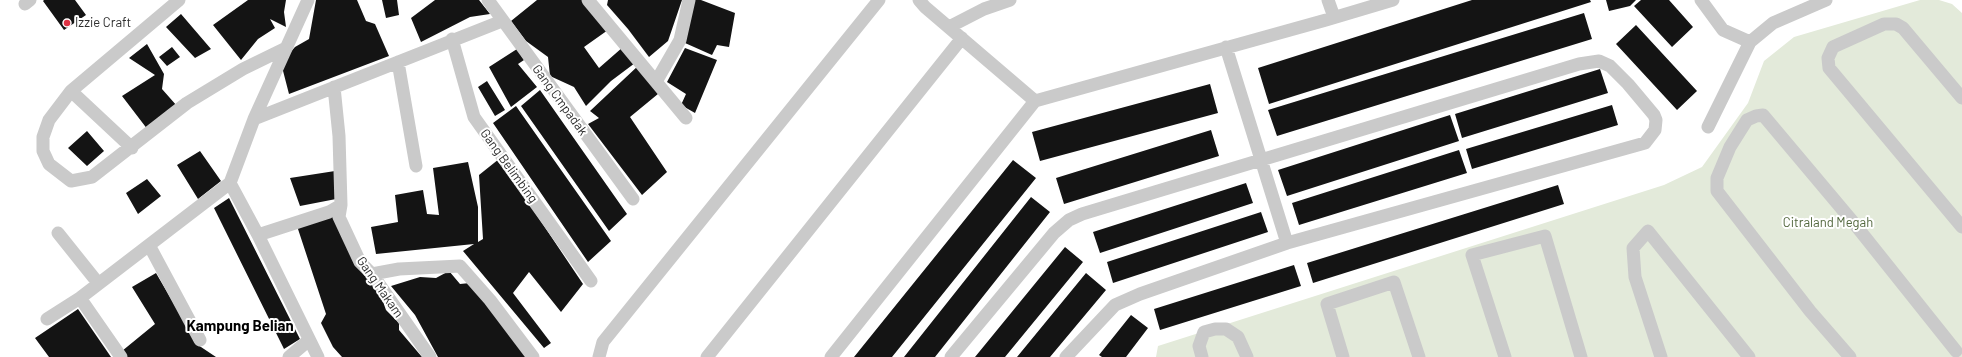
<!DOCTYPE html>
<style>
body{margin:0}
canvas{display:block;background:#fff}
</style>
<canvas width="1962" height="357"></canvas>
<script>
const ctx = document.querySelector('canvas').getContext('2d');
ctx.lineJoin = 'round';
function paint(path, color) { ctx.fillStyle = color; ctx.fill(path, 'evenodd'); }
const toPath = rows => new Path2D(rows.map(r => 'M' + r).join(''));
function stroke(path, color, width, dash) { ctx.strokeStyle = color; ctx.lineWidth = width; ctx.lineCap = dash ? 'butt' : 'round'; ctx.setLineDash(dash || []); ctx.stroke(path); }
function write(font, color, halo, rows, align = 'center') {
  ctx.font = font + ' Barlow,sans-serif'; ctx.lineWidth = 4; ctx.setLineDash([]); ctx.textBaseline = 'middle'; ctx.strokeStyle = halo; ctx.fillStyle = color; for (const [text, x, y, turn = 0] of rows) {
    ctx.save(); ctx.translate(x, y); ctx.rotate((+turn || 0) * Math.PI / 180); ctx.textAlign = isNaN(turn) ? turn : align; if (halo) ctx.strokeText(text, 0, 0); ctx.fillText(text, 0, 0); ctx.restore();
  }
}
const green = toPath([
 [1920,0,1939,0,1952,4,1962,13,1962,357,1156,357,1158,346,1664,185,1702,167,1748,103,1764,61,1794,37]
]);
const building = toPath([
 [44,0,75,0,86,15,64,30,43,1],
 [248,0,286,0,284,12,286,27,270,19,275,28,258,39,241,60,213,25],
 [316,0,357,0,366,21,375,24,389,56,289,94,281,63,295,47,309,39],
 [382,0,397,0,399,15,386,18],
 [435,0,479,0,490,14,470,17,421,42,411,18],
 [537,0,583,0,608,30,584,47,599,68,623,47,635,63,611,81,586,106,574,87,550,76,548,57,526,41,511,21],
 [608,0,682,0,668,41,649,57,628,29,607,5],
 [694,0,701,0,735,13,729,47,717,45,712,55,685,43],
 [1472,0,1590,0,1591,2,1269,104,1258,68],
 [1606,0,1636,0,1630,6,1609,11],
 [1641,0,1669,0,1693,27,1672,47,1634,6],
 [1584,13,1592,39,1277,136,1268,110],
 [181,14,211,49,195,58,166,27],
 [1636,25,1697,91,1677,110,1616,44],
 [147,44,164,74,162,89,177,106,148,130,122,96,155,75,129,58],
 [172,47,180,57,167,66,159,57],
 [685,48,717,60,695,113,681,105,686,94,667,82],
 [517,49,524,60,518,64,537,87,511,107,489,67],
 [639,65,664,89,630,117,667,172,642,195,588,124,599,118,590,111],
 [1600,69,1608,93,1462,138,1455,114],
 [487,81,505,110,495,116,478,87],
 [1210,84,1218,113,1040,161,1032,132],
 [540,90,627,214,609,231,521,106],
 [1612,105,1618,125,1472,169,1466,149],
 [516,106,611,241,588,262,493,123],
 [1450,115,1459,141,1287,196,1278,170],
 [1211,130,1219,156,1064,204,1056,178],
 [87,131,104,151,87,166,68,148],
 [1459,150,1467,173,1299,225,1292,203],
 [200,151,221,181,198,199,177,165],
 [499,159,583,284,561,312,529,272,513,293,551,343,544,348,463,251,474,244,376,254,371,227,398,222,395,195,423,190,427,214,439,215,433,168,468,162,478,207,478,242,483,239,479,175],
 [1013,160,1036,178,892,357,854,357],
 [335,171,336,199,300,206,290,178],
 [147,179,161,196,138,214,126,193],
 [1246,183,1253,203,1100,253,1093,232],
 [1558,185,1564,204,1313,283,1307,263],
 [1031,197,1050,212,935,357,904,357],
 [229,198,300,339,284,349,214,208],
 [1261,212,1268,232,1113,283,1107,262],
 [334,216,381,296,386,310,399,323,399,330,422,357,342,357,333,347,321,323,326,314,297,226],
 [1065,247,1083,262,1005,357,975,357],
 [1294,265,1301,286,1160,330,1154,309],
 [449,271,460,284,470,283,528,357,438,357,415,315,391,286,420,277,436,278],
 [156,273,198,345,216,357,126,357,122,351,155,324,132,287],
 [1086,273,1106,290,1050,357,1017,357],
 [78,309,111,357,49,357,35,338],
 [1131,315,1148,328,1126,357,1102,357,1099,355]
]);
const minor = toPath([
 [179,0,71,91,49,120,43,137,43,151,49,164,71,181,92,177,187,103,243,69,286,48],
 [308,0,254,119,230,183,258,235,318,357],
 [488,0,633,199],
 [588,0,686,118],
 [919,0,925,7,1035,101],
 [1328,0,1334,17],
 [1701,0,1723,30,1750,42],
 [25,4,30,0],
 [949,27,984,9,1010,0],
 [452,39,474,117,591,281],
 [1226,47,1287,243],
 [398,62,416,166],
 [657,80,680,40,689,0],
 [334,87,339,136,341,205],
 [71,91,132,148],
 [1962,98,1903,28,1896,24,1884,24,1833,47,1828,58,1829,68,1962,227],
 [254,119,502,21],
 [1708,127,1750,42,1773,23,1826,0],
 [58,233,98,283],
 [258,235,329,212,341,205,339,217,360,262,372,274,430,357],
 [149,245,200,340],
 [372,274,399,269,460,266,490,300,533,357],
 [80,298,121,357],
 [47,319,80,298,230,183],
 [289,357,309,340],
 [599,357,603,342,879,0],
 [707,357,962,38],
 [831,357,1035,101,1326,20,1393,0],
 [951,357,1054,233,1069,220,1082,214,1579,64,1599,61,1610,66,1628,84,1654,115,1656,120,1655,130,1645,143,1287,243,1140,294,1115,305,1066,357],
 [1202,357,1199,346,1204,332,1215,329,1226,329,1238,337,1247,357],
 [1343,357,1327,304,1394,282,1419,357],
 [1505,357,1472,255,1545,236,1581,357],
 [1661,357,1635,277,1633,248,1648,231,1749,357],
 [1850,357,1810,311,1717,191,1717,178,1730,147,1747,120,1756,116,1763,115,1853,222,1956,351]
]);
const markers = [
 [67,23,4,"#df3344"]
];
const poiNames = [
 ["Izzie Craft",75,23]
];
const streetNames = [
 ["Gang Cmpadak",560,100,54],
 ["Gang Belimbing",509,166,54],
 ["Gang Makam",380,287,55]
];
const parkNames = [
 ["Citraland Megah",1828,223]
];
const quarterNames = [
 ["Kampung Belian",240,326]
];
paint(green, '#e3eada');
paint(building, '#141414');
stroke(minor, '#cacaca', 13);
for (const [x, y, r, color] of markers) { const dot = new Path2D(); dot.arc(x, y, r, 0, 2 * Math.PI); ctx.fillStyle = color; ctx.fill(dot); stroke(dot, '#fff', 1.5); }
write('13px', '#2d2d2d', '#fff', poiNames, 'left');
write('13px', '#2d2d2d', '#fff', streetNames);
write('13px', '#51663c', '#fff', parkNames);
write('bold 15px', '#000', '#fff', quarterNames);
</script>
